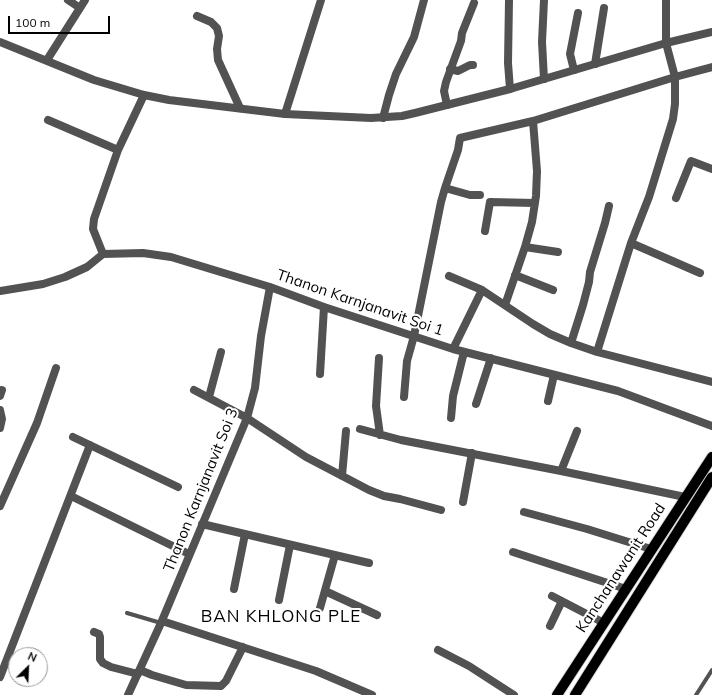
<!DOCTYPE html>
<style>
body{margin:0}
#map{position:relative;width:712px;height:695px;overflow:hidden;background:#fff;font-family:Mulish,sans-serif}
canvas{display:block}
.north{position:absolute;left:8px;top:647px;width:40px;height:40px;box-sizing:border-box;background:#fff;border:1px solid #999;border-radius:50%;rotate:24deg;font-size:11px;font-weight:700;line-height:16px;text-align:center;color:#000}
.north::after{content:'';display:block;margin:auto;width:14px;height:18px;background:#000;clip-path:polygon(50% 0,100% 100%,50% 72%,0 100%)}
.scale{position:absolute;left:8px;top:16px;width:102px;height:18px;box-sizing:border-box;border:2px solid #000;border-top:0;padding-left:5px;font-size:12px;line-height:14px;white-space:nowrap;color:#000;-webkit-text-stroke:3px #fff;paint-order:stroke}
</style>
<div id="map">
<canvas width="712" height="695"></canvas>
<div class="north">N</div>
<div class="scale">100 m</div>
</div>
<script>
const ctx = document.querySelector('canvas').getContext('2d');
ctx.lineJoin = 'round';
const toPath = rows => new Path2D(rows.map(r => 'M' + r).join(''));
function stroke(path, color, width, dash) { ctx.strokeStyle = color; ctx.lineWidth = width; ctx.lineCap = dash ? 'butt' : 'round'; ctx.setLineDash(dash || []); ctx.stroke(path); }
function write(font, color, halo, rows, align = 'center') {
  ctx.font = font + ' Mulish,sans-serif'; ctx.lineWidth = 4; ctx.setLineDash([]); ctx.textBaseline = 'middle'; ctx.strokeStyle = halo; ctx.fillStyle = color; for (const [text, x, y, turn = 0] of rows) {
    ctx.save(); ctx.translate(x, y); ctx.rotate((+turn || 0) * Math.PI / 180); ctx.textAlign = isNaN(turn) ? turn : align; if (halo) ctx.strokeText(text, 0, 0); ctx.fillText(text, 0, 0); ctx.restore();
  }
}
const service = toPath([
 [127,613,161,623],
 [696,695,712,670]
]);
const minor = toPath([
 [68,0,80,8],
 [509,0,508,63,510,89],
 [197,16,211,22,217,28,219,36,217,49,218,60,240,108],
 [47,60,85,0],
 [595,64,604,8],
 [450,69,458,71,470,65,473,65],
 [574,70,570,54,578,13],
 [544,79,542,42,544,0],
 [447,105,444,91,446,82,461,41,462,33,474,3],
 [285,114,321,0],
 [383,118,389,95,396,74,414,37,424,0],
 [48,120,118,150],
 [445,188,470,195,480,195],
 [676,198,691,161,712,169],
 [485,231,490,202,535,203],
 [631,243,700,273],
 [525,247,558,252],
 [103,254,93,229,94,219,118,150,144,95],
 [515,275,553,290],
 [449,276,482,290],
 [0,291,43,284,65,277,87,267,103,254,143,253,171,257,270,287,324,307,453,349,618,391,712,426],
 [505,305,525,247,532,222,536,196,537,171,533,121],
 [571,343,583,305,589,282,590,272,605,223,609,206],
 [453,349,482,290,533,324,550,334,571,343,597,352,712,382],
 [597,352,631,243,649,197,673,119,675,104,675,77,666,43,666,0],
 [379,358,376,406,380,435],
 [320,374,324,307],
 [194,390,247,418,306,457,369,490,384,496,400,499,441,510],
 [0,396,2,390],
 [209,397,221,352],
 [404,397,407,361,414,336,441,202,445,188,458,150,460,138,533,121,675,77,712,67],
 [548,401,554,375],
 [476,404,491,358],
 [0,410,2,419,0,428],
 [451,418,453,396,464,352],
 [360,429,401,440,561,471,685,497],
 [73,437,178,487],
 [561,471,577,431],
 [342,476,346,431],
 [71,496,189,554],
 [463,502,472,453],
 [0,506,37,423,56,368],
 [524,512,587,529,651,549],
 [202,524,369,563],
 [513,552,626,589],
 [234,589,245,534],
 [325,591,377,615],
 [552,596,604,623],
 [279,600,290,545],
 [320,608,335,555],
 [162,621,316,671,372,695],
 [550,626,562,601],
 [94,632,99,634,100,637,100,659,103,663,111,667,138,674],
 [438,650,469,666,514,695],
 [140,670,152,675,186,685,221,686,226,681,243,647],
 [0,677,90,445],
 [128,695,161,623,247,418,255,388,261,336,270,287]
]);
const tertiary = toPath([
 [0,42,94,80,144,95,169,100,285,114,371,118,402,116,415,113,510,89,666,43,712,32]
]);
const primary = toPath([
 [557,695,712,457],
 [575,695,712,477]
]);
const streetNames = [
 ["Thanon Karnjanavit Soi 1",360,303,19],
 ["Thanon Karnjanavit Soi 3",201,490,-68],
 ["Kanchanawanit Road",621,568,-57]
];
const quarterNames = [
 ["BAN KHLONG PLE",281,617]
];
stroke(primary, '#dbdbdb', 12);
stroke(service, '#525252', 4);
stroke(minor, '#525252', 8);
stroke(tertiary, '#525252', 8);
stroke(primary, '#000', 10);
write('15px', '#000', '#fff', streetNames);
ctx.letterSpacing = '1px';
write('17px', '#000', '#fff', quarterNames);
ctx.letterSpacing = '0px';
</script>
